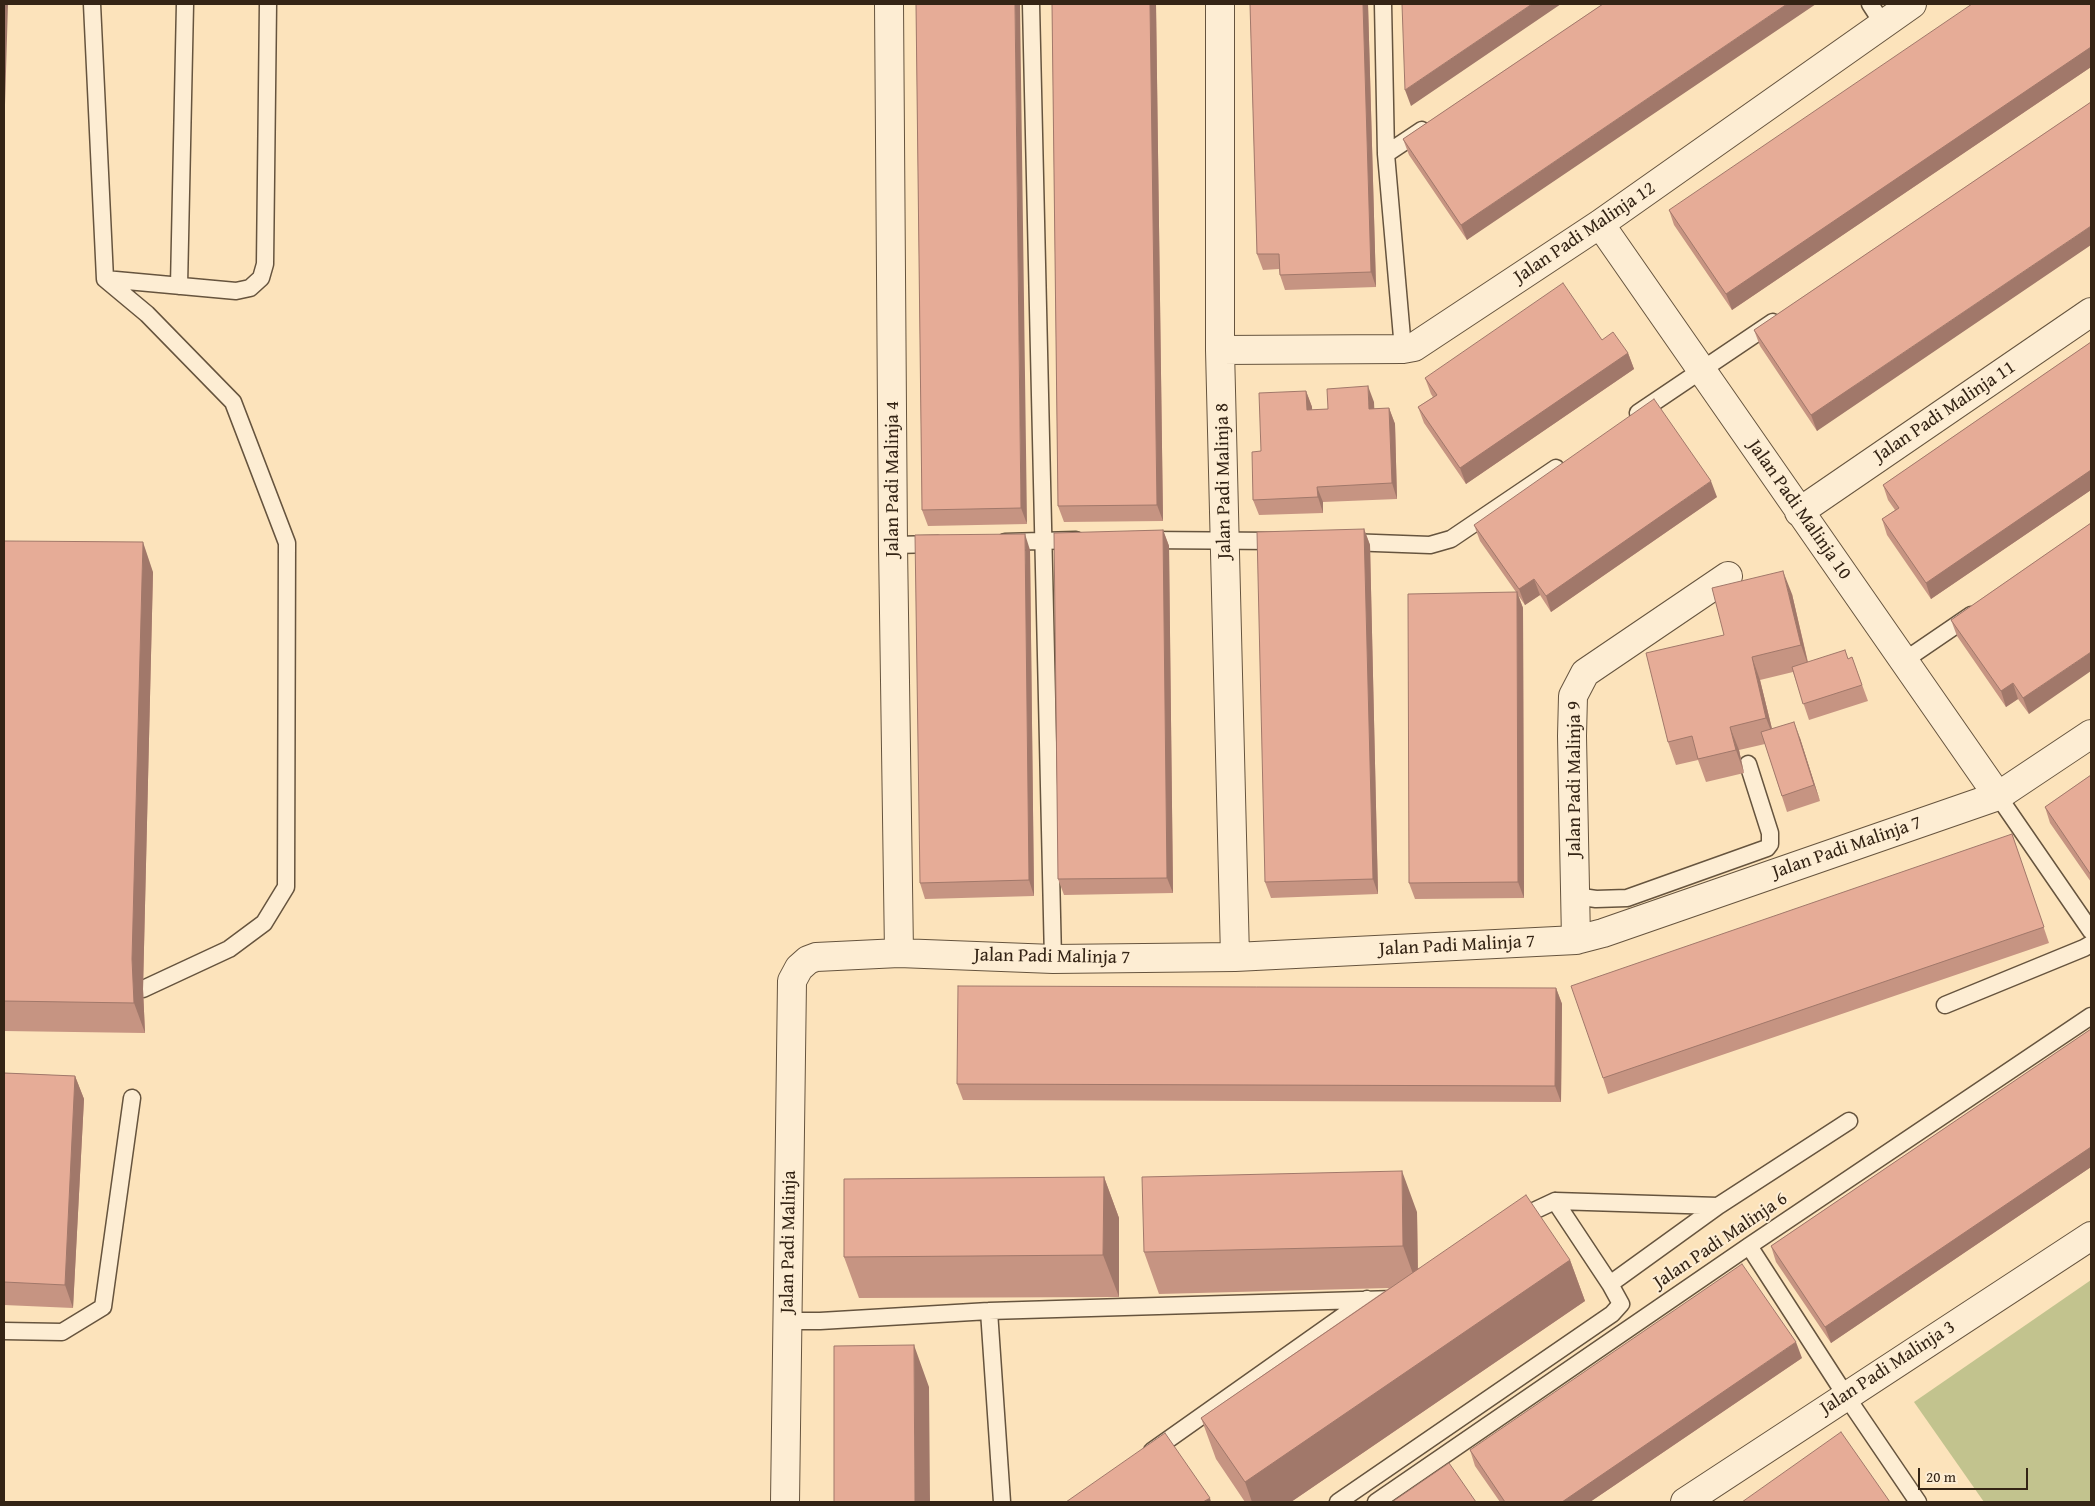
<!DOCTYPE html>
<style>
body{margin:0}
#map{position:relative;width:2095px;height:1506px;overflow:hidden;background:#fce3bb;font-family:"Gentium Book Plus",serif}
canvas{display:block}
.frame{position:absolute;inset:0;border:5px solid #342415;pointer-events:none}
.scale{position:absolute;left:1918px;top:1468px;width:110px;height:22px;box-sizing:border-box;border:2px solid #342415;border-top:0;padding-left:6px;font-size:15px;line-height:18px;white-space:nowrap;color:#342415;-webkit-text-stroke:4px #fdedd3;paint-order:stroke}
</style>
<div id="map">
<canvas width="2095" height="1506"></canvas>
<div class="frame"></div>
<div class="scale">20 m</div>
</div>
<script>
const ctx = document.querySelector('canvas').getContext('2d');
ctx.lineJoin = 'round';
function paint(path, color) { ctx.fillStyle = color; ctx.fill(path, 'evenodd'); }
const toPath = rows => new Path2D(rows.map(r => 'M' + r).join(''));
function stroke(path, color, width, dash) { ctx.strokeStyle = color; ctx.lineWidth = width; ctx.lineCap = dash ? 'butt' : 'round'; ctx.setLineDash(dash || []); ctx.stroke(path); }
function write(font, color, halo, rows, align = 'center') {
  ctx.font = font + ' "Gentium Book Plus",serif'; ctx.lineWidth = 4; ctx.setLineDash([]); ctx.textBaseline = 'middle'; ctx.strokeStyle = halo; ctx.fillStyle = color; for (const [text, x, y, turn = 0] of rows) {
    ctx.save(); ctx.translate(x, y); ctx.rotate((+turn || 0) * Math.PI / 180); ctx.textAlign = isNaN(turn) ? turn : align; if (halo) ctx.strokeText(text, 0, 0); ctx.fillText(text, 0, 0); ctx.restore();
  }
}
const green = toPath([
 [2091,1280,2091,1502,1984,1502,1914,1402]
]);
const service = toPath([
 [92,4,105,279,147,314,233,402,287,543,286,887,264,923,229,949,143,989],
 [1031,4,1053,959],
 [1383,4,1386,154,1403,349],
 [1870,4,1883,24],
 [1386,154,1422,130],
 [105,279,236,291,250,288,261,278,265,264,268,4],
 [179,286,185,4],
 [1638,413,1773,322],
 [1145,540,1278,541],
 [1005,542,1076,540],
 [1348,542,1430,545,1451,539,1556,468],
 [893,545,938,544],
 [1905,660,1971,615],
 [1998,796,2091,931],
 [1575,896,1596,899,1627,898,1767,848,1770,844,1770,833,1748,764],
 [1945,1005,2084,948,2091,944],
 [1555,1201,1610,1284,1718,1206],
 [1517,1220,1523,1216,1555,1201,1718,1206,1849,1121],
 [1749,1246,1846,1396,1918,1502],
 [989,1311,1002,1502],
 [788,1321,820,1321,989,1311,1395,1299],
 [4,1331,62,1332,103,1307,132,1098],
 [1152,1451,1367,1299],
 [1338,1502,1612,1314,1621,1304,1610,1284],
 [1376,1502,1749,1246,2091,1016]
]);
const minor = toPath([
 [889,4,893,545,899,953],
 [1220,4,1220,350,1235,957],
 [1600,224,1998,796],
 [1220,350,1403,349,1414,347,1600,224,1912,4],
 [1799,512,2091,312],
 [1576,940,1572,736,1573,696,1585,673,1728,576],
 [785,1502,792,981,799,968,808,960,816,957,899,953,1053,959,1235,957,1576,940,1603,933,1998,796,2091,734],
 [1685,1502,2091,1236]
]);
const wall = toPath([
 [916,4,1027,524,928,526,922,510],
 [1052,4,1156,4,1163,521,1064,522,1058,506],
 [1250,4,1368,4,1376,287,1285,290,1280,275,1279,269,1263,270,1257,254],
 [1603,4,1467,240,1409,155,1403,139],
 [2091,4,2091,67,1732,310,1674,225,1669,210],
 [2091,102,1817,431,1760,346,1754,330],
 [1602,340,1628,353,1634,369,1466,484,1424,423,1418,407,1433,397,1431,394,1425,378],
 [2091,342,2091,490,1931,599,1887,535,1882,519,1895,510,1888,500,1883,485],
 [1306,391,1312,407,1312,410,1328,409,1374,402,1374,409,1389,408,1395,424,1397,499,1323,502,1323,513,1259,515,1253,500,1261,451],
 [1717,497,1551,612,1540,595,1525,605,1518,595,1523,608,1524,898,1415,899,1409,883,1516,592,1480,541,1474,525],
 [2091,523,2029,714,2018,699,2006,707,1957,636,1951,620],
 [1364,529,1370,545,1378,894,1271,898,1265,882],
 [1163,530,1169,546,1173,893,1064,895,1058,879],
 [4,541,153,572,143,989,145,1033,4,1031],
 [1030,550,1034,896,925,899,920,883],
 [1792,594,1808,662,1848,659,1852,657,1868,701,1809,720,1793,672,1760,680,1772,729,1800,738,1820,801,1787,812,1765,744,1739,750,1744,773,1706,782,1698,760,1676,765,1668,742,1724,635],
 [2091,775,2091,882,2050,823,2045,807],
 [2012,834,2049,943,1608,1094,1603,1078],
 [1556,988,1562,1004,1561,1102,963,1100,957,1084],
 [2091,1029,2091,1167,1831,1343,1776,1262,1771,1246],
 [4,1073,75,1076,84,1099,73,1308,4,1305],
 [1104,1177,1119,1218,1119,1297,859,1298,844,1257],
 [1417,1212,1418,1268,1570,1260,1585,1301,1291,1502,1245,1502,1216,1459,1201,1418,1389,1288,1159,1294,1144,1252],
 [1802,1358,1590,1502,1500,1502,1475,1466,1470,1450]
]);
const shadedWall = toPath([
 [4,4,8,4,4,138],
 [1015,4,1020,4,1027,524,1021,508],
 [1150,4,1156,4,1163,521,1157,505],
 [1363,4,1368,4,1376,287,1371,272],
 [1532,4,1561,4,1411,106,1405,90],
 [1787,4,1816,4,1467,240,1461,225],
 [2091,47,2091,67,1732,310,1726,294],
 [2091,226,2091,245,1817,431,1811,415],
 [1628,353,1634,369,1466,484,1460,468],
 [1368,386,1374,402,1375,425,1369,409],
 [1306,391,1312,407,1313,426,1307,410],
 [1389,408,1395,424,1397,499,1392,483],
 [2091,470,2091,490,1931,599,1926,583],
 [1711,481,1717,497,1551,612,1546,596],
 [1317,487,1323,502,1323,513,1318,497],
 [1364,529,1370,545,1378,894,1373,879],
 [1163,530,1169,546,1173,893,1167,878],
 [1025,534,1030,550,1034,896,1029,880],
 [143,542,153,572,143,989,145,1033,134,1003,132,959],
 [1783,571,1792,594,1809,668,1801,645],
 [1534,579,1540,595,1525,605,1519,589],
 [1517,592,1523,608,1524,898,1518,882],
 [2091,652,2091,671,2029,714,2023,698],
 [1752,657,1760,680,1775,741,1766,718],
 [2013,683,2018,699,2006,707,2001,691],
 [1794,722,1800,738,1820,801,1814,785],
 [1730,727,1739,750,1744,773,1736,750],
 [1556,988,1562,1004,1561,1102,1555,1086],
 [75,1076,84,1099,73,1308,65,1285],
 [2091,1147,2091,1167,1831,1343,1825,1327],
 [1402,1171,1417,1212,1418,1288,1403,1246],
 [1104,1177,1119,1218,1119,1297,1103,1255],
 [1570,1260,1585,1301,1291,1502,1252,1502,1245,1482],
 [1796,1342,1802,1358,1590,1502,1562,1502],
 [914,1345,929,1387,930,1502,915,1502],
 [1210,1498,1211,1502,1203,1502]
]);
const building = toPath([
 [916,4,1015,4,1021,508,922,510,916,4],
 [1052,4,1150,4,1157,505,1058,506,1052,4],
 [1250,4,1363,4,1371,272,1280,275,1279,254,1257,254,1250,4],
 [1402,4,1532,4,1405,90,1402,4],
 [1603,4,1787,4,1461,225,1403,139,1603,4],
 [1972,4,2091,4,2091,47,1726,294,1669,210,1972,4],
 [2091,102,2091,226,1811,415,1754,330,2091,102],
 [1563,283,1602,340,1613,332,1628,353,1460,468,1418,407,1437,395,1425,378,1563,283],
 [2091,342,2091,470,1926,583,1882,519,1899,508,1883,485,2091,342],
 [1368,386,1369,409,1389,408,1392,483,1317,487,1318,497,1253,500,1252,452,1261,451,1259,393,1306,391,1307,410,1328,409,1327,389,1368,386],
 [1654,399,1711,481,1546,596,1534,579,1519,589,1474,525,1654,399],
 [2091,523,2091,652,2023,698,2013,683,2001,691,1951,620,2091,523],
 [1364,529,1373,879,1265,882,1257,532,1364,529],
 [1163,530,1167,878,1058,879,1054,533,1163,530],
 [1025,534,1029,880,920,883,915,535,1025,534],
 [4,541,143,542,132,959,134,1003,4,1001,4,541],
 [1783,571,1801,645,1752,657,1766,718,1730,727,1736,750,1698,759,1692,736,1668,742,1646,653,1724,635,1712,588,1783,571],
 [1517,592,1518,882,1409,883,1408,594,1517,592],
 [1845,650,1848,659,1852,657,1862,685,1803,704,1792,667,1845,650],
 [1794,722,1814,785,1782,796,1761,732,1794,722],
 [2091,775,2091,875,2045,807,2091,775],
 [2012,834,2044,927,1603,1078,1571,986,2012,834],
 [958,986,1556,988,1555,1086,957,1084,958,986],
 [2091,1029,2091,1147,1825,1327,1771,1246,2091,1029],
 [4,1073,75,1076,65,1285,4,1282,4,1073],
 [1402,1171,1403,1246,1144,1252,1142,1177,1402,1171],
 [1104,1177,1103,1255,844,1257,844,1179,1104,1177],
 [1526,1195,1570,1260,1245,1482,1201,1418,1526,1195],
 [1742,1264,1796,1342,1562,1502,1505,1502,1470,1450,1742,1264],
 [914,1345,915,1502,834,1502,834,1346,914,1345],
 [1841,1432,1890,1502,1742,1502,1841,1432],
 [1165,1433,1210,1498,1203,1502,1066,1502,1165,1433],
 [1449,1463,1476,1502,1392,1502,1449,1463]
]);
const streetNames = [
 ["Jalan Padi Malinja 12",1585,233,-34],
 ["Jalan Padi Malinja 11",1945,412,-34],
 ["Jalan Padi Malinja 4",893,479,-90],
 ["Jalan Padi Malinja 8",1224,481,-91],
 ["Jalan Padi Malinja 10",1799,510,55],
 ["Jalan Padi Malinja 9",1575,779,-90],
 ["Jalan Padi Malinja 7",1847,848,-19],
 ["Jalan Padi Malinja 7",1457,946,-3],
 ["Jalan Padi Malinja 7",1052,957,1],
 ["Jalan Padi Malinja 6",1721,1241,-34],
 ["Jalan Padi Malinja",789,1242,-89],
 ["Jalan Padi Malinja 3",1888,1368,-33]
];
paint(green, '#c2c38e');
stroke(service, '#66543e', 19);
stroke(minor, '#66543e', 30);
stroke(service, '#fdedd3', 16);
stroke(minor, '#fdedd3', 28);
paint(wall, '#c69482');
paint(shadedWall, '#a1786a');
paint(building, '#e6ac97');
stroke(building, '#a1786a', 1);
write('19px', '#342415', '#fdedd3', streetNames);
</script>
